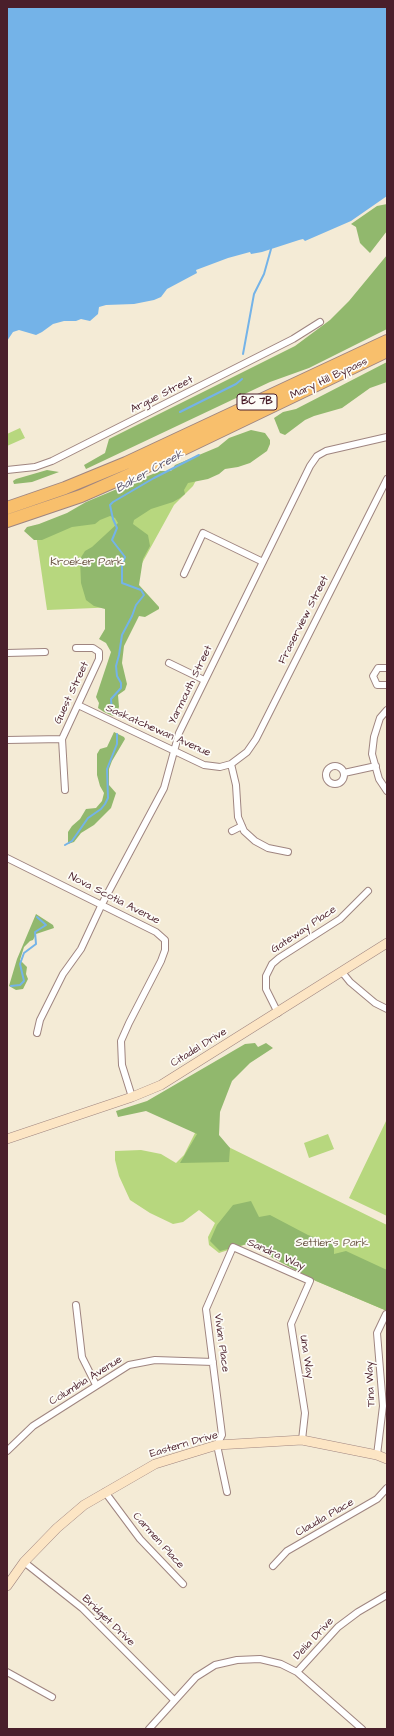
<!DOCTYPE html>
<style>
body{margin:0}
#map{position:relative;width:394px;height:1736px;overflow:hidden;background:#f4ebd6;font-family:"Architects Daughter",sans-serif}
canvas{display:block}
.frame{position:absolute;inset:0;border:8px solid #4a1f2b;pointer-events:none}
</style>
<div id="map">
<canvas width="394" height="1736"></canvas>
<div class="frame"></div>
</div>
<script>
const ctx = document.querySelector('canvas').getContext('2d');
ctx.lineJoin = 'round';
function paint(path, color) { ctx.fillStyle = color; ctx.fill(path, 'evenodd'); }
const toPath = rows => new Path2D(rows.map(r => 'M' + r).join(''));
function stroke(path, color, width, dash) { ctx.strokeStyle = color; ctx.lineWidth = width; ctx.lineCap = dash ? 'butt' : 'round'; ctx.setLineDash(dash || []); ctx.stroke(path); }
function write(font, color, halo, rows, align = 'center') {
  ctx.font = font + ' "Architects Daughter",sans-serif'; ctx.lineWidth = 3.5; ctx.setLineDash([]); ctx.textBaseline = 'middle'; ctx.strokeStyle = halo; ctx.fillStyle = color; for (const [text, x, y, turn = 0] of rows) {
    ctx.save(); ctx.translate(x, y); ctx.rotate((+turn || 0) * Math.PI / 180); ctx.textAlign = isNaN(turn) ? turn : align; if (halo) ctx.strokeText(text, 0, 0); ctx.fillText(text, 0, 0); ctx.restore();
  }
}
const green = toPath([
 [20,428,25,438,7,446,7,434],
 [203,467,193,486,174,505,118,607,47,610,36,534],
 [387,1119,387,1216,349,1198],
 [196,1131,387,1225,387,1311,316,1281,247,1244,219,1253,209,1245,208,1237,215,1223,199,1210,183,1222,173,1224,150,1213,130,1200,119,1176,115,1160,115,1151,141,1150,161,1154,176,1163,184,1155],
 [328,1134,334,1149,309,1158,304,1143]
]);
const forest = toPath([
 [387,204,387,231,370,253,360,243,356,227,351,224,377,206],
 [387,255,387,329,309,368,270,382,86,469,84,465,105,453,109,439,295,346,330,320,349,301],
 [387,362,387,382,370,388,342,408,314,416,305,420,285,435,280,433,274,418,283,412,296,409],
 [251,430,265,433,270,440,270,444,267,451,250,463,238,467,225,469,219,474,208,479,188,483,184,490,185,494,180,498,173,502,151,509,134,520,133,524,148,535,150,546,143,559,139,585,159,607,159,609,145,617,139,616,124,646,122,663,127,684,125,690,118,695,119,707,117,712,113,716,104,712,98,708,99,703,96,697,111,652,106,643,99,639,105,629,105,609,94,606,86,600,81,583,80,559,85,551,92,547,118,523,115,518,110,516,100,520,95,524,72,527,42,540,34,540,24,531,27,527,39,524,67,513,86,502,160,471,171,471,175,465,218,447,229,438],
 [47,470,59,472,32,482,14,484,13,481,16,479],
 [114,732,124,737,125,739,112,761,109,769,109,785,116,793,111,808,94,825,81,833,74,842,68,844,68,832,72,826,80,819,86,809,96,808,102,801,104,793,100,786,97,775,97,754,100,749,107,747],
 [36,914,53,925,54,928,36,934,33,940,30,941,24,947,20,960,27,967,26,974,28,979,23,989,16,990,9,986,17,959],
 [255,1043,258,1047,266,1043,273,1048,250,1063,232,1081,220,1112,219,1135,230,1148,229,1162,180,1163,197,1134,146,1111,118,1117,116,1111,147,1101,245,1044],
 [251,1201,259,1217,270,1215,308,1235,334,1244,334,1254,346,1251,387,1270,387,1311,316,1281,247,1244,220,1251,210,1241,217,1225,233,1205]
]);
const water = toPath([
 [7,7,387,7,387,196,351,221,305,241,303,239,299,240,262,252,251,254,250,252,228,258,196,270,197,273,167,289,161,297,154,300,134,304,106,305,99,307,98,314,90,321,81,319,76,321,64,321,53,324,42,332,36,335,19,330,13,332,7,341]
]);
const stream = toPath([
 [243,354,254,294,264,274,271,249],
 [180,412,236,384,242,379],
 [112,713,111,699,121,688,121,683,117,676,116,666,119,655,122,635,132,616,136,605,144,595,141,590,122,583,122,564,125,557,112,540,117,528,113,519,110,505,113,502,154,478,199,455],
 [65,845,72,841,88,818,101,809,105,804,108,798,107,769,117,744,117,734],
 [11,986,20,985,24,981,20,964,24,953,36,944,35,932,46,925,37,917]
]);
const street = toPath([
 [7,470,35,467,52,461,293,339,320,322],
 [184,574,203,533,263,562],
 [7,653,45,652],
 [169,663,204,680],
 [387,668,378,668,373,676,377,685,387,685],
 [78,705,204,765,220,767,231,764,247,752,256,739,387,479],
 [387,710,380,718,374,737,372,754,379,779,387,791],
 [7,740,62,739],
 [231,764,236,785,238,817,244,831,255,841,268,848,288,852],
 '326 775a9 9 0 1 1 18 0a9 9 0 1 1-18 0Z',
 [344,773,376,766],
 [65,790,62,739,99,659,99,652,93,648,76,648],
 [232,831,242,826],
 [7,858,156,932,165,940,165,950,161,961,129,1023,121,1041,122,1065,132,1097],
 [342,972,350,982,375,1003,387,1009],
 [278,1013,266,989,266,976,272,964,279,958,340,919,368,891],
 [37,1033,40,1020,63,974,81,949,102,904,164,788,179,733,310,466,317,456,326,451,387,437],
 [76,1305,82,1357,96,1385],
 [7,1451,33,1426,129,1365,155,1360,213,1362],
 [377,1455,383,1406,377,1333,386,1314,387,1314],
 [105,1492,140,1539,183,1584],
 [227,1492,217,1445,222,1435,206,1309,233,1247,310,1281,291,1324,305,1413,302,1440],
 [24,1562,82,1608,174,1700],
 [273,1566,287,1551,377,1499,387,1488],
 [7,1672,52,1697],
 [297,1672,338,1627,358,1612,387,1595],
 [149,1729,196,1677,215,1665,237,1660,260,1659,281,1664,297,1672,362,1729]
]);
const secondary = toPath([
 [7,1139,132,1097,161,1085,387,943],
 [7,1586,24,1562,57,1528,84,1505,155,1464,217,1445,302,1440,377,1455,387,1459]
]);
const highway = toPath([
 [7,508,65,488,126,463,387,341],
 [7,521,81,496,131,474,387,351]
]);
const shields = [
 [257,402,40]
];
const shieldNames = [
 ["BC 7B",257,402]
];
const streetNames = [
 ["Mary Hill Bypass",329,379,-25],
 ["Argue Street",162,395,-27],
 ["Fraserview Street",304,620,-63],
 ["Yarmouth Street",191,685,-64],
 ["Guest Street",72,693,-65],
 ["Saskatchewan Avenue",158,731,24],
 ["Nova Scotia Avenue",114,899,27],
 ["Gateway Place",304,930,-34],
 ["Citadel Drive",199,1048,-32],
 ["Sandra Way",276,1255,24],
 ["Vivian Place",221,1343,82],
 ["Una Way",306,1357,81],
 ["Columbia Avenue",86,1381,-32],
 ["Tina Way",371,1384,-93],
 ["Eastern Drive",184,1445,-16],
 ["Claudia Place",325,1518,-30],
 ["Carmen Place",158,1541,48],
 ["Bridget Drive",108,1621,44],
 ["Delia Drive",314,1639,-47]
];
const parkNames = [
 ["Kroeker Park",87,563],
 ["Settler's Park",332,1244]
];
const waterNames = [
 ["Baker Creek",150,472,-29]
];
paint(green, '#b7d77e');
paint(forest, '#91b86d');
paint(water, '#74b3e8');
stroke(stream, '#74b3e8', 2);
stroke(street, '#9f8580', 8);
stroke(secondary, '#9f8580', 10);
stroke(highway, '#9f8580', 14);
stroke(street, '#fff', 6);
stroke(secondary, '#fce5c4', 9);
stroke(highway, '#f8bf6c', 12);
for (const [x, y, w] of shields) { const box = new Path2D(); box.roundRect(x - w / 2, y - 8, w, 16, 3); ctx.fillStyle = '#fdfcf7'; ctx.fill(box); stroke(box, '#4a1f2b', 1); }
write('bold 10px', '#4a1f2b', null, shieldNames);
write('11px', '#4a1f2b', '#fdfcf7', streetNames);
write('11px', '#6b5644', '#fdfcf7', parkNames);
write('italic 12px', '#59536d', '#fdfcf7', waterNames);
</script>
